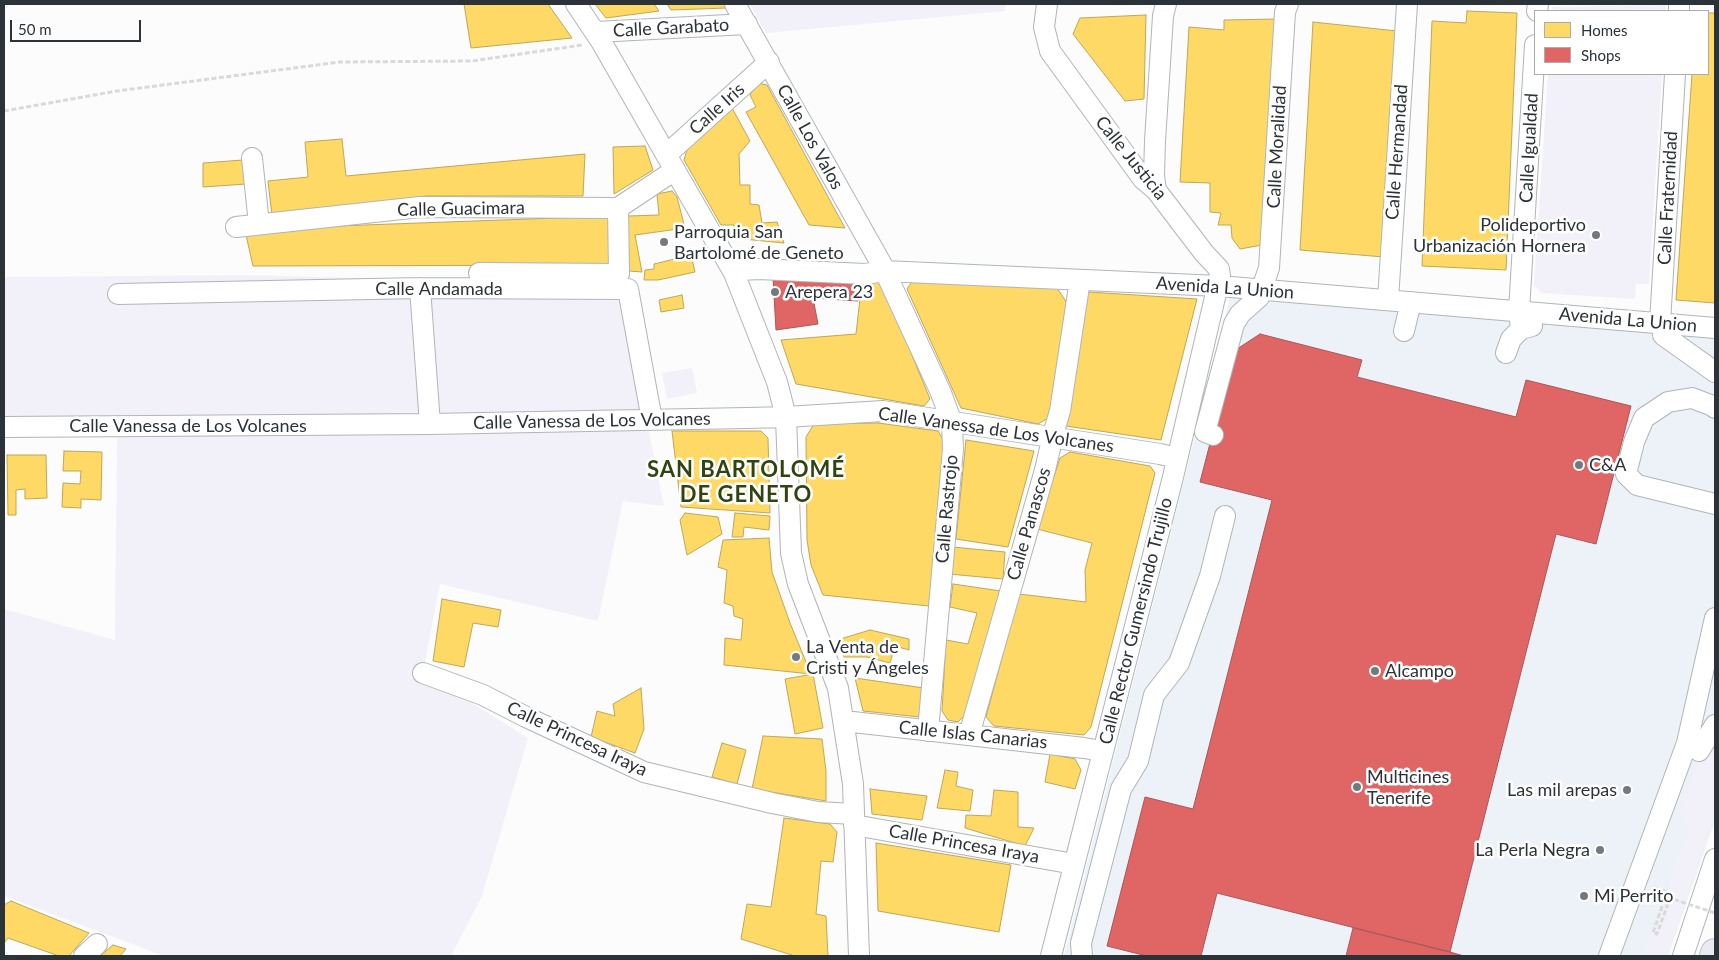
<!DOCTYPE html>
<meta charset="utf-8">
<style>
body{margin:0}
#map{position:relative;width:1719px;height:960px;overflow:hidden;background:#fbfcfb;font-family:Lato,sans-serif}
canvas{display:block}
.frame{position:absolute;inset:0;border:5px solid #2b3339;pointer-events:none}
.legend{position:absolute;left:1534px;top:10px;width:175px;height:65px;box-sizing:border-box;background:#fff;border:1px solid #aaadb0;margin:0;padding:6px 9px;list-style:none;font-size:15px;color:#2b3339}
.legend li{display:flex;align-items:center;gap:10px;height:25px}
.legend b{width:25px;border:1px solid #aaadb0}
.scale{position:absolute;left:10px;top:20px;width:131px;height:22px;box-sizing:border-box;border:2px solid #2b3339;border-top:0;padding-left:6px;font-size:15px;line-height:18px;white-space:nowrap;color:#2b3339;-webkit-text-stroke:4px #fff;paint-order:stroke}
</style>
<div id="map">
<canvas width="1719" height="960"></canvas>
<div class="frame"></div>
<ul class="legend">
<li><b style="height:14px;background:#ffd966"></b>Homes</li>
<li><b style="height:14px;background:#e06666"></b>Shops</li>
</ul>
<div class="scale">50 m</div>
</div>
<script>
const ctx = document.querySelector('canvas').getContext('2d');
ctx.lineJoin = 'round';
function paint(path, color) { ctx.fillStyle = color; ctx.fill(path, 'evenodd'); }
const toPath = rows => new Path2D(rows.map(r => 'M' + r).join(''));
function stroke(path, color, width, dash) { ctx.strokeStyle = color; ctx.lineWidth = width; ctx.lineCap = dash ? 'butt' : 'round'; ctx.setLineDash(dash || []); ctx.stroke(path); }
function write(font, color, halo, rows, align = 'center') {
  ctx.font = font + ' Lato,sans-serif'; ctx.lineWidth = 5; ctx.setLineDash([]); ctx.textBaseline = 'middle'; ctx.strokeStyle = halo; ctx.fillStyle = color; for (const [text, x, y, turn = 0] of rows) {
    ctx.save(); ctx.translate(x, y); ctx.rotate((+turn || 0) * Math.PI / 180); ctx.textAlign = isNaN(turn) ? turn : align; if (halo) ctx.strokeText(text, 0, 0); ctx.fillText(text, 0, 0); ctx.restore();
  }
}
const built = toPath([
 [1234,282,1715,322,1715,820,1668,956,1064,956]
]);
const green = toPath([
 [750,4,1006,4,1005,11,766,33],
 [1666,5,1666,11,1552,11,1553,7],
 [1548,74,1662,74,1649,284,1636,284,1635,299,1541,293,1534,285],
 [245,275,619,285,664,506,623,501,598,621,440,584,423,673,528,738,482,896,451,956,164,956,4,896,4,609,115,640,117,432,4,430,4,277],
 [692,368,697,393,667,399,662,373],
 [1715,736,1715,814,1666,956,1643,956,1689,827,1680,815,1693,773]
]);
const homes = toPath([
 [464,4,548,4,572,38,471,48,464,4],
 [595,4,654,4,659,11,606,18,595,4],
 [667,4,725,4,727,8,671,10,667,4],
 [1467,11,1517,13,1506,270,1422,266,1432,21,1466,23,1467,11],
 [1708,13,1715,13,1715,303,1676,300,1692,74,1708,74,1708,13],
 [1146,15,1144,99,1125,101,1073,34,1080,18,1146,15],
 [1278,19,1262,245,1240,249,1232,238,1231,225,1218,225,1221,213,1210,212,1210,183,1180,182,1189,27,1224,30,1224,20,1278,19],
 [1313,22,1397,31,1384,257,1300,250,1313,22],
 [758,83,767,85,845,228,809,225,746,112,756,107,750,95,758,83],
 [731,106,750,141,739,154,740,185,750,185,750,204,759,205,762,223,777,222,784,243,733,238,734,225,721,225,684,160,688,146,731,106],
 [342,139,346,176,585,154,583,196,426,196,272,216,268,181,308,177,305,142,342,139],
 [645,146,653,170,614,194,613,147,645,146],
 [243,160,246,184,203,187,203,163,243,160],
 [672,191,677,197,685,228,635,235,642,272,629,271,624,237,628,216,659,215,657,194,672,191],
 [611,216,613,265,253,266,246,235,337,226,611,216],
 [691,255,695,272,658,280,644,280,645,270,654,269,654,264,691,255],
 [913,280,1057,288,1067,303,1050,417,1038,424,961,408,907,289,913,280],
 [862,281,882,282,930,399,924,406,796,384,781,340,856,334,862,281],
 [1089,292,1197,299,1161,440,1066,426,1082,298,1089,292],
 [682,295,684,308,661,312,659,300,682,295],
 [878,423,938,431,944,441,929,606,823,595,811,565,807,540,806,437,814,424,878,423],
 [672,431,761,431,768,438,770,513,681,507,672,431],
 [966,440,1034,451,1008,547,956,539,966,440],
 [64,451,102,452,101,500,81,499,81,508,62,507,63,483,80,484,81,471,63,471,64,451],
 [1070,452,1150,466,1155,473,1091,727,1084,735,994,726,986,717,1019,594,1086,602,1085,570,1092,543,1037,529,1060,458,1070,452],
 [7,455,46,455,47,498,25,499,25,489,16,490,16,515,8,515,7,455],
 [685,513,718,517,722,534,687,555,680,520,685,513],
 [735,513,770,516,769,530,744,527,743,537,732,537,735,513],
 [769,538,772,572,790,623,811,674,724,665,725,638,741,640,743,619,734,616,733,606,724,603,727,570,718,567,723,540,769,538],
 [952,547,1005,552,1003,579,949,574,952,547],
 [953,584,1001,591,964,716,958,722,948,720,942,711,946,640,968,644,977,613,950,607,953,584],
 [442,599,501,610,498,627,473,623,464,667,433,661,442,599],
 [870,630,909,639,909,650,895,646,890,663,867,657,844,657,837,640,870,630],
 [813,674,823,728,795,734,785,679,813,674],
 [855,678,924,688,920,717,863,711,855,678],
 [641,688,644,729,635,753,591,737,597,711,615,716,613,704,641,688],
 [763,736,822,739,826,771,826,801,752,789,763,736],
 [722,743,746,750,737,784,712,777,722,743],
 [1050,754,1075,759,1081,770,1075,789,1045,782,1050,754],
 [945,770,958,772,956,786,973,790,970,811,937,808,945,770],
 [870,789,927,796,922,820,872,814,870,789],
 [994,790,1018,792,1018,827,1034,828,1025,846,965,828,966,815,991,816,994,790],
 [784,818,830,824,837,832,833,862,821,861,816,914,826,916,828,956,795,956,741,939,747,904,771,907,784,818],
 [876,843,1011,865,999,932,878,911,876,843],
 [11,901,89,933,69,956,59,956,8,938,4,943,4,905,11,901],
 [113,945,126,949,120,956,100,956,113,945]
]);
const shops = toPath([
 [773,278,858,283,858,301,813,298,818,324,776,330,773,278],
 [1260,334,1362,360,1357,377,1516,417,1526,380,1631,406,1596,544,1556,534,1450,952,1217,893,1201,956,1147,956,1107,946,1145,797,1193,809,1272,500,1200,482,1234,351,1260,334],
 [1353,928,1450,952,1464,956,1346,956,1353,928]
]);
const path = toPath([
 [4,111,117,91,340,62,472,61,582,45],
 [1654,887,1667,892]
]);
const minor = toPath([
 [576,4,602,43,734,273,777,382,786,417,791,553,798,584,838,688,853,784,859,956],
 [735,4,882,265,941,393,952,423,953,449,928,731],
 [1047,4,1044,27,1050,51,1143,179,1156,190,1204,253,1219,269,1220,276,1173,477,1051,956],
 [1537,11,1538,4],
 [1679,11,1679,4],
 [596,32,747,24],
 [666,155,769,62],
 [252,158,259,224],
 [1156,190,1154,176,1155,141,1163,16,1166,4],
 [236,227,420,207,618,208,675,170],
 [479,273,619,274,618,208],
 [734,273,741,270,759,269,865,274,884,271,1219,286,1715,328],
 [420,288,430,424],
 [118,294,420,288,628,289,652,420],
 [1388,300,1407,4],
 [1660,323,1675,74],
 [1521,329,1519,311,1535,45],
 [1404,331,1411,302],
 [1663,335,1715,372],
 [1506,353,1511,339,1521,329,1532,326],
 [1715,408,1713,406,1692,398,1668,402,1644,418,1634,442,1626,474,1637,485,1715,504],
 [4,427,430,424,747,418,786,417,883,411,1160,454,1177,458],
 [1213,435,1205,432,1234,324,1240,314,1259,297,1269,268,1285,12,1288,4],
 [423,673,483,695,526,717,644,772,772,803,818,812,854,814],
 [844,721,1084,748,1102,751],
 [969,735,1045,470,1054,431,1060,411,1080,280],
 [1699,751,1715,725],
 [854,825,1074,864],
 [84,956,97,944],
 [1082,956,1081,943,1121,789,1138,761,1154,695,1179,663,1210,576,1225,516],
 [1609,956,1687,743,1715,618],
 [1683,956,1715,859]
]);
const highway = toPath([
 [1714,956,1715,953]
]);
const pathBridge = toPath([
 [1667,892,1653,933,1657,934,1670,898,1715,913]
]);
const markers = [
 [1596,235,5,"#74797d"],
 [664,242,5,"#74797d"],
 [775,292,5,"#74797d"],
 [1579,465,5,"#74797d"],
 [796,657,5,"#74797d"],
 [1375,671,5,"#74797d"],
 [1357,787,5,"#74797d"],
 [1627,790,5,"#74797d"],
 [1600,850,5,"#74797d"],
 [1584,896,5,"#74797d"]
];
const streetNames = [
 ["Calle Garabato",671,28,-3],
 ["Calle Iris",717,109,-42],
 ["Calle Los Valos",810,137,61],
 ["Calle Moralidad",1277,147,-87],
 ["Calle Igualdad",1529,148,-87],
 ["Calle Hermandad",1397,152,-86],
 ["Calle Justicia",1131,158,51],
 ["Calle Fraternidad",1668,198,-87],
 ["Calle Guacimara",461,209,-1],
 ["Avenida La Union",1225,288,4],
 ["Calle Andamada",439,289],
 ["Avenida La Union",1628,320,5],
 ["Calle Vanessa de Los Volcanes",592,421,-1],
 ["Calle Vanessa de Los Volcanes",188,426],
 ["Calle Vanessa de Los Volcanes",996,430,8],
 ["Calle Rastrojo",947,509,-85],
 ["Calle Panascos",1029,524,-74],
 ["Calle Rector Gumersindo Trujillo",1136,621,-76],
 ["Calle Islas Canarias",973,735,6],
 ["Calle Princesa Iraya",577,739,25],
 ["Calle Princesa Iraya",964,844,10]
];
const poiNames = [
 ["Polideportivo",1586,225,"right"],
 ["Urbanización Hornera",1586,246,"right"],
 ["Parroquia San",674,232],
 ["Bartolomé de Geneto",674,253],
 ["Arepera 23",785,292],
 ["C&A",1589,465],
 ["La Venta de",806,647],
 ["Cristi y Ángeles",806,668],
 ["Alcampo",1385,671],
 ["Multicines",1367,777],
 ["Tenerife",1367,798],
 ["Las mil arepas",1617,790,"right"],
 ["La Perla Negra",1590,850,"right"],
 ["Mi Perrito",1594,896]
];
const districtNames = [
 ["SAN BARTOLOMÉ",746,470],
 ["DE GENETO",746,495]
];
paint(built, '#ecf2f7');
paint(green, '#f2f1fa');
paint(homes, '#ffd966');
stroke(homes, '#bfa758', 1);
paint(shops, '#e06666');
stroke(shops, '#aa5758', 1);
stroke(minor, '#b1b5b8', 22);
stroke(highway, '#bec2ca', 30);
stroke(path, '#d9d9da', 3, [5, 2.5]);
stroke(minor, '#fefffe', 20);
stroke(highway, '#e8ecf2', 28);
stroke(pathBridge, '#d9d9da', 3, [5, 2.5]);
for (const [x, y, r, color] of markers) { const dot = new Path2D(); dot.arc(x, y, r, 0, 2 * Math.PI); ctx.fillStyle = color; ctx.fill(dot); stroke(dot, '#fff', 2); }
write('18px', '#2b3339', '#fff', streetNames);
write('18px', '#2b3339', '#fff', poiNames, 'left');
ctx.letterSpacing = '1px';
write('bold 22px', '#304410', '#fff', districtNames);
ctx.letterSpacing = '0px';
</script>
